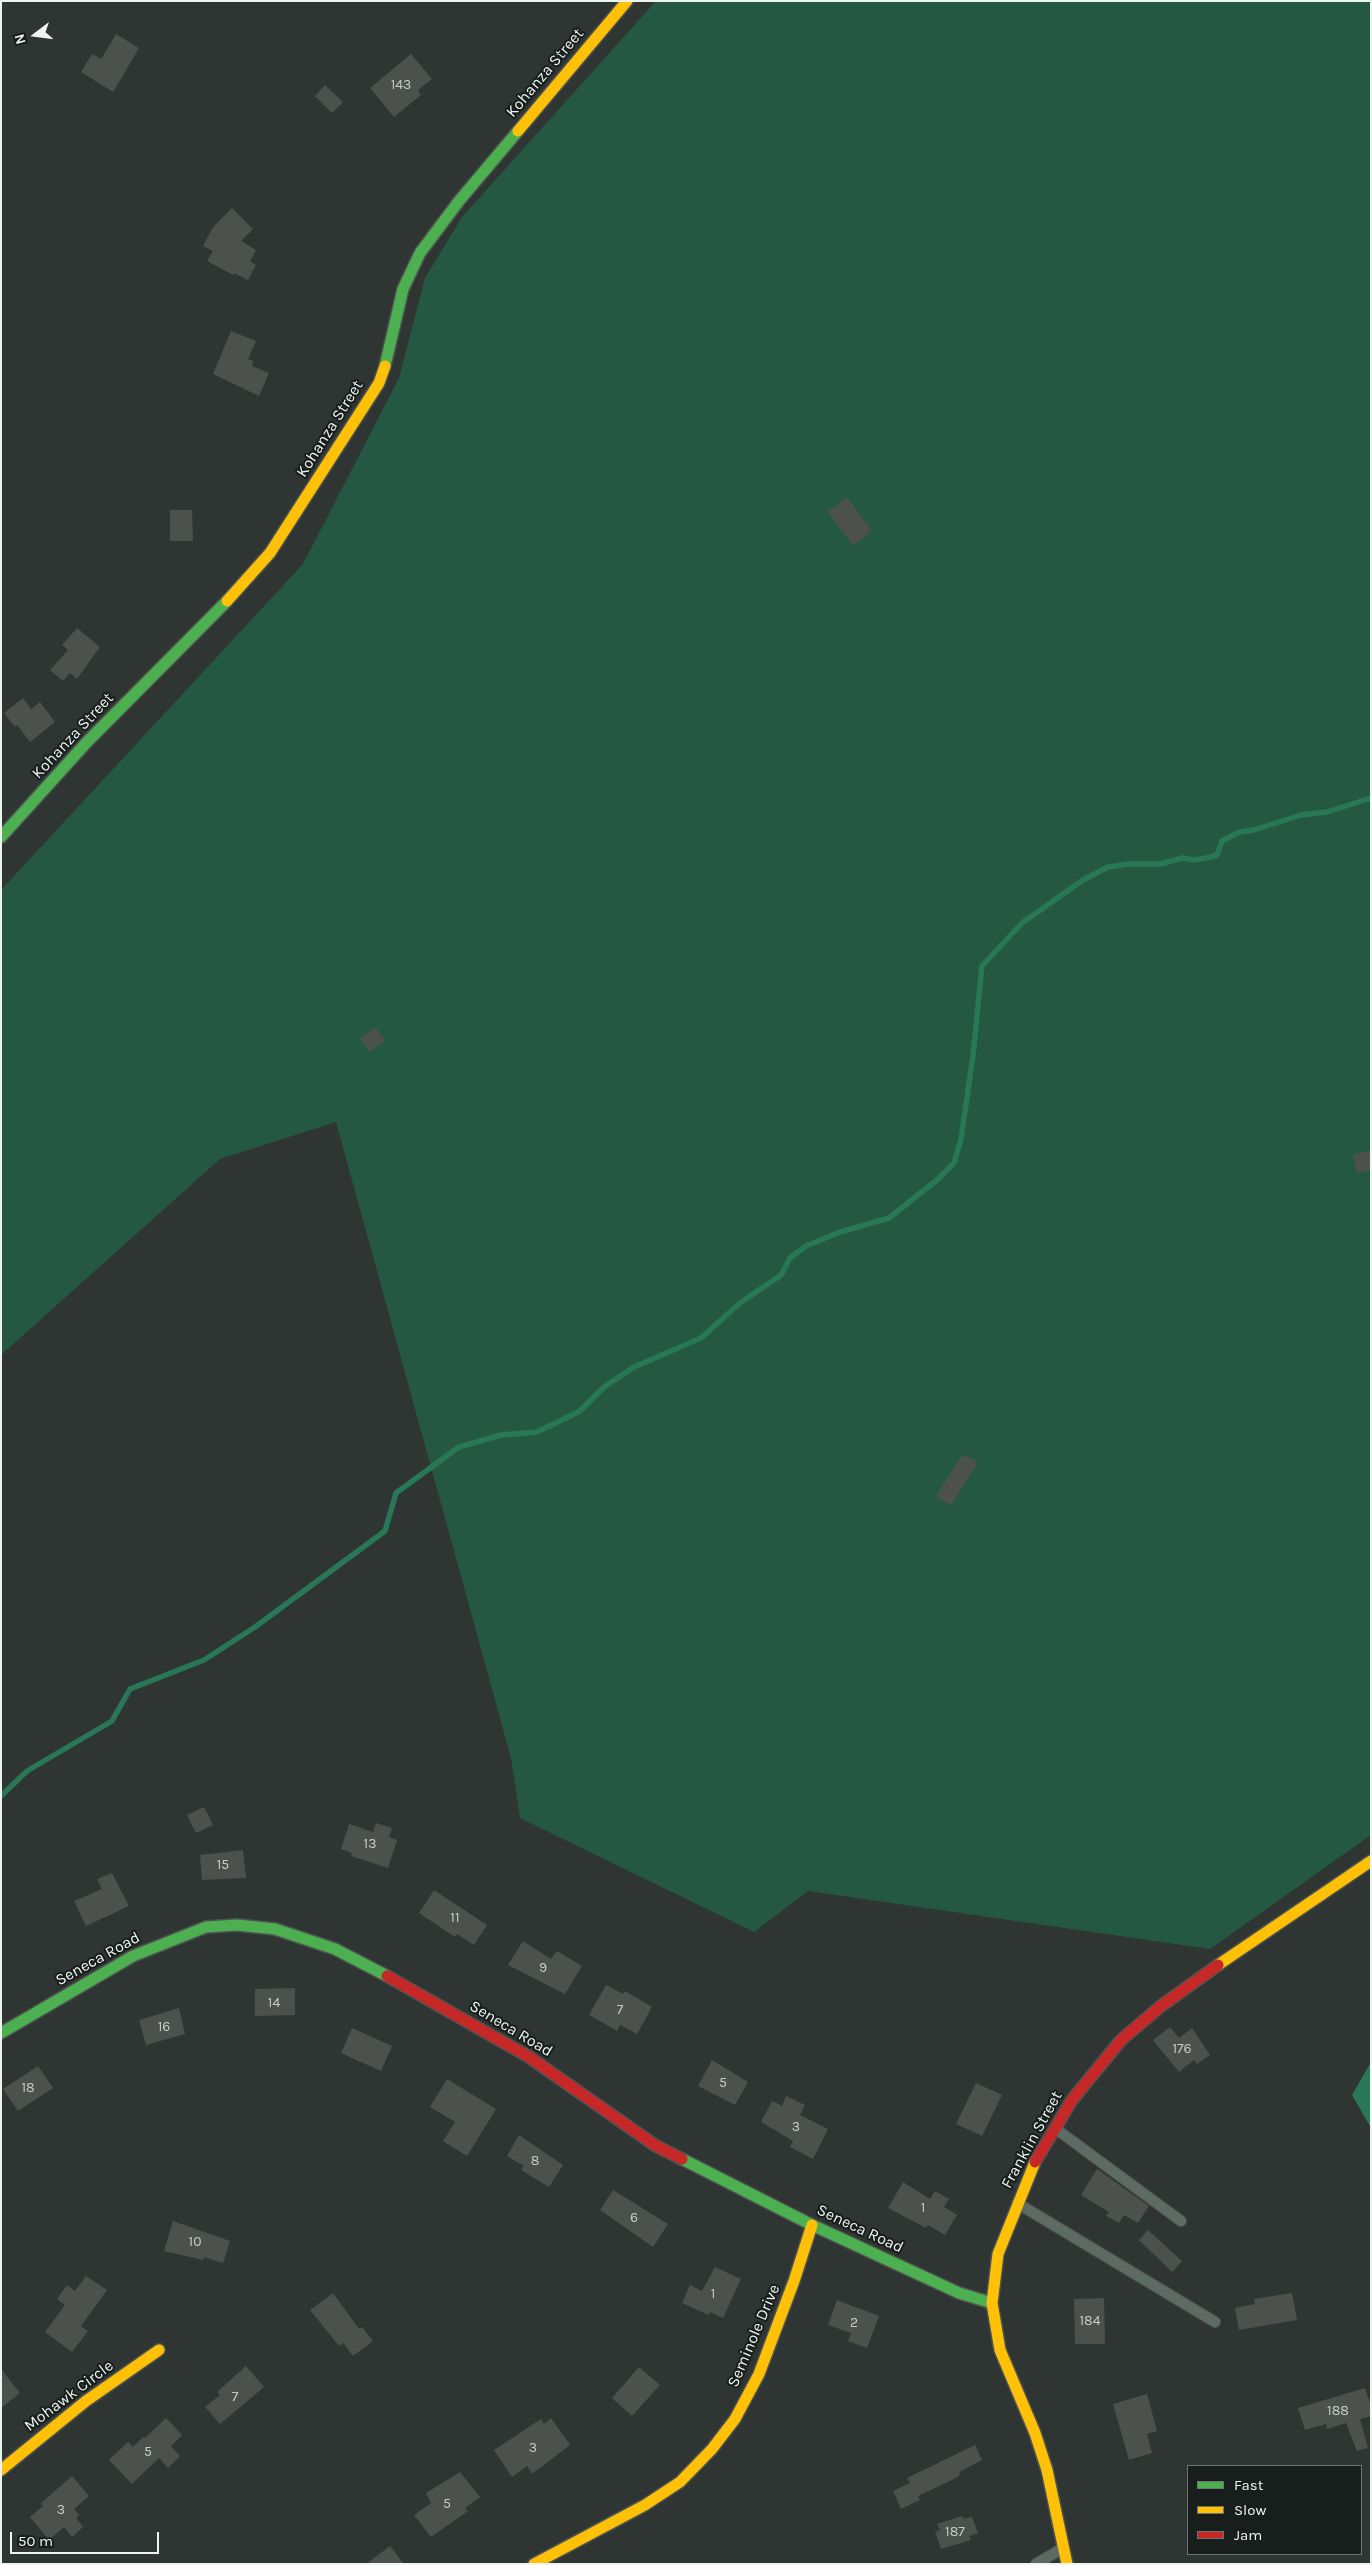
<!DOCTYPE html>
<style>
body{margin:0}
#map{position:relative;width:1372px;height:2565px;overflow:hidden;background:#2f3532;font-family:Karla,sans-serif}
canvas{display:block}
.frame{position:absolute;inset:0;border:2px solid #edf5f1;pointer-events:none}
.legend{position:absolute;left:1187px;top:2465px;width:175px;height:90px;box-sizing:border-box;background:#181e1b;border:1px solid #6d7471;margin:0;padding:6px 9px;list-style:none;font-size:15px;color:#edf5f1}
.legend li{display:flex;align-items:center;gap:10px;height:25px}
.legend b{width:25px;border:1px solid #6d7471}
.north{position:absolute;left:10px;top:10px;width:50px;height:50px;-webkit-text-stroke:4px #181e1b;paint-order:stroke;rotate:255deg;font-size:14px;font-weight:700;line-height:20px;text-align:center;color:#edf5f1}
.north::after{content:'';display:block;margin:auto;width:18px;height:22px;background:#edf5f1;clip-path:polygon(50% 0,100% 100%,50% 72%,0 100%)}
.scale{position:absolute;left:10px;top:2532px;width:149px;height:22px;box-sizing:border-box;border:2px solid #edf5f1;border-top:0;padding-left:6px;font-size:15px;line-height:18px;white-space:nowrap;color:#edf5f1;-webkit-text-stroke:4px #181e1b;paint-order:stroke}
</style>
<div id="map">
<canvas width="1372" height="2565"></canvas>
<div class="frame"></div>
<ul class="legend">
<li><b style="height:6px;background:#4caf50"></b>Fast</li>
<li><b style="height:6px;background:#ffc107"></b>Slow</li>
<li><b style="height:6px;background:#c62828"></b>Jam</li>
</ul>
<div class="north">N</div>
<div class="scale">50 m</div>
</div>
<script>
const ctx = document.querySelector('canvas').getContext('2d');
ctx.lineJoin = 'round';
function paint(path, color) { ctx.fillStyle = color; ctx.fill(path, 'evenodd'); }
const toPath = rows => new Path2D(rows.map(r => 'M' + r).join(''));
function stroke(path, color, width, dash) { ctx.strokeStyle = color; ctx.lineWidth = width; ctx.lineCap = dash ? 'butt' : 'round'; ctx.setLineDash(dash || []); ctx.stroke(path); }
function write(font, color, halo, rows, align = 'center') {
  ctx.font = font + ' Karla,sans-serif'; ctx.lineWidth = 4; ctx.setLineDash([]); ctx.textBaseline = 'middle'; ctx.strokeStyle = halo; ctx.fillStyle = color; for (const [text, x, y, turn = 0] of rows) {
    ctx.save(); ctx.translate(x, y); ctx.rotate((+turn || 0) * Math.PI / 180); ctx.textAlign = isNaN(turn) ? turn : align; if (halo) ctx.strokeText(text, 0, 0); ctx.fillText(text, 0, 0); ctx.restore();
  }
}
const green = toPath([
 [656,1,1371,1,1371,1835,1210,1949,808,1891,754,1932,520,1818,511,1758,336,1122,220,1159,1,1355,1,890,303,564,399,378,425,278,462,217]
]);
const water = toPath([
 [1371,2062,1371,2128,1352,2095]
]);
const stream = toPath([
 [1,1796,27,1771,112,1721,130,1689,204,1660,255,1627,385,1531,396,1493,459,1447,501,1435,537,1432,580,1411,604,1387,634,1367,701,1338,740,1303,781,1275,790,1258,806,1246,840,1232,889,1218,937,1180,954,1163,961,1139,973,1056,982,966,1022,923,1083,880,1108,867,1129,864,1161,864,1182,858,1194,860,1206,858,1217,855,1222,841,1239,832,1254,830,1301,815,1327,812,1371,798]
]);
const building = toPath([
 [116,34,139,48,113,92,81,72,92,54,101,59],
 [411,54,432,79,418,90,421,95,394,117,370,88],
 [325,85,343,102,332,113,315,96],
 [232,208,253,229,241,241,256,250,250,261,256,265,248,280,234,273,233,275,207,261,213,251,203,246,213,227],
 [231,331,256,341,248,359,253,361,252,366,269,373,259,396,213,374],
 [847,497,872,531,853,546,828,512],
 [170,510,192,510,193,541,170,541],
 [77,628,100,647,77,679,70,673,63,681,50,670,68,650,62,645],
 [23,698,31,709,40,702,55,722,30,742,17,725,15,727,4,713],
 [375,1027,385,1040,370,1052,360,1039],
 [1371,1150,1371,1170,1357,1173,1353,1155],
 [963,1454,978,1462,951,1506,936,1496],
 [204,1807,213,1825,196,1833,187,1815],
 [376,1823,392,1828,389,1837,397,1840,388,1868,351,1856,352,1853,341,1849,349,1824,373,1832],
 [243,1850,246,1878,202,1880,200,1855],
 [112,1873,129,1906,86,1926,74,1901,102,1889,97,1879],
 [434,1890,487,1925,474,1945,457,1934,455,1937,419,1913],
 [523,1941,551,1959,557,1951,582,1966,565,1994,508,1965],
 [606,1985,623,1994,625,1991,652,2007,637,2034,620,2025,617,2031,589,2015],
 [295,1988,295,2015,255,2016,255,1989],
 [179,2008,185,2034,146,2045,139,2020],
 [1170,2027,1179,2038,1192,2028,1210,2055,1197,2064,1194,2060,1179,2072,1153,2040],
 [352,2028,392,2046,381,2071,341,2053],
 [712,2060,748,2082,735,2105,698,2086],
 [38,2066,53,2088,18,2111,3,2089],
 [447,2079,496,2109,467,2156,443,2141,455,2122,430,2107],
 [976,2083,1002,2095,982,2136,956,2124],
 [786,2096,805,2105,800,2115,828,2129,813,2159,790,2147,793,2141,761,2122,772,2101,782,2106],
 [519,2135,563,2165,549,2187,521,2170,524,2166,507,2156],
 [1097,2169,1149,2206,1138,2223,1124,2215,1119,2223,1106,2216,1109,2212,1081,2195],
 [903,2182,930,2199,935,2191,949,2199,944,2207,957,2215,945,2235,928,2225,926,2228,888,2208],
 [613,2190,668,2224,653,2247,600,2210],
 [173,2221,230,2241,223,2263,204,2257,203,2260,164,2251],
 [1148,2230,1182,2261,1172,2272,1139,2240],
 [715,2267,741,2279,723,2318,710,2312,709,2315,682,2303,690,2285,702,2291],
 [86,2276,107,2290,81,2326,88,2331,72,2352,45,2332,65,2305,57,2299,67,2285,75,2291],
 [333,2293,359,2329,362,2327,373,2341,353,2356,343,2343,339,2346,310,2310],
 [1292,2293,1297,2320,1239,2330,1235,2308,1255,2304,1254,2299],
 [1104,2298,1105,2344,1075,2344,1074,2299],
 [837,2300,879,2316,867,2348,848,2341,851,2333,828,2325],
 [246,2366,264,2387,220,2424,205,2407,220,2395,217,2392],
 [639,2367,660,2385,632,2416,612,2398],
 [1,2369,20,2393,1,2408],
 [1365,2388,1371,2406,1371,2416,1360,2419,1368,2448,1357,2451,1346,2423,1327,2429,1326,2424,1305,2430,1298,2408],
 [1147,2394,1157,2431,1147,2434,1152,2453,1129,2460,1113,2404],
 [166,2418,182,2435,171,2446,180,2456,168,2468,159,2458,132,2484,109,2460,128,2442,133,2447,143,2437,145,2438],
 [551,2418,570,2445,532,2474,527,2466,512,2477,494,2450,541,2419,544,2424],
 [975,2445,982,2460,959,2472,960,2475,952,2480,918,2496,920,2500,901,2509,893,2491,910,2483,907,2478],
 [460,2472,480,2497,465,2508,468,2511,431,2537,414,2515,431,2503,426,2493],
 [72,2476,89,2496,74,2509,79,2515,76,2518,83,2527,72,2537,64,2527,49,2540,30,2517,43,2506,41,2503],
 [962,2516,964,2519,972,2517,978,2533,969,2536,971,2540,941,2549,935,2532,940,2530,937,2524],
 [390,2546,404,2564,366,2564]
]);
const lane = toPath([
 [1056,2129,1181,2221],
 [1017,2203,1215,2322],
 [1036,2564,1063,2548]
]);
const fast = toPath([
 [385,366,403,289,420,253,459,201,518,131],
 [1,837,87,742,227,601],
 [1,2033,133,1956,206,1927,237,1925,275,1929,335,1949,387,1976],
 [682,2159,812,2225,959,2293,992,2303]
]);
const slow = toPath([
 [518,131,627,1],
 [227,601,270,553,379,383,385,366],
 [1218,1965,1371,1861],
 [1035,2162,998,2254,992,2303,1000,2350,1035,2433,1047,2470,1067,2564],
 [1,2470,86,2401,159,2350],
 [534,2564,645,2505,680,2482,712,2449,735,2419,759,2374,794,2281,812,2225]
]);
const jam = toPath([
 [387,1976,529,2057,656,2146,682,2159],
 [1035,2162,1072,2100,1121,2040,1161,2006,1218,1965]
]);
const numberNames = [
 ["143",401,85],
 ["13",370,1844],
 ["15",223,1865],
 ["11",455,1918],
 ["9",543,1968],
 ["14",274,2003],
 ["7",620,2010],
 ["16",164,2027],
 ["176",1182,2049],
 ["5",723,2083],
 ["18",28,2088],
 ["3",796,2127],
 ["8",535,2161],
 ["1",923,2208],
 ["6",634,2218],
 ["10",195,2242],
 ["1",713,2294],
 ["184",1090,2321],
 ["2",854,2323],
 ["7",235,2397],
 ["188",1338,2411],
 ["3",533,2448],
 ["5",148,2452],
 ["5",447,2504],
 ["3",61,2510],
 ["187",955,2532]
];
const streetNames = [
 ["Kohanza Street",545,73,-50],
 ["Kohanza Street",330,429,-58],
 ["Kohanza Street",73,736,-47],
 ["Seneca Road",98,1959,-29],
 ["Seneca Road",511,2029,31],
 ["Franklin Street",1032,2140,-61],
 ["Seneca Road",860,2229,25],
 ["Seminole Drive",754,2336,-67],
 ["Mohawk Circle",69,2396,-37]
];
paint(green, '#255842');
paint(water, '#287757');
stroke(stream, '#287757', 5.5);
paint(building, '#4c514e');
stroke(lane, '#4e5351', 12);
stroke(fast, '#4e5351', 14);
stroke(slow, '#4e5351', 14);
stroke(jam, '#4e5351', 14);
stroke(lane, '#5e6b65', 10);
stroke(fast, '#4caf50', 11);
stroke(slow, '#ffc107', 11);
stroke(jam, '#c62828', 11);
write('14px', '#c5ccc8', null, numberNames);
write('16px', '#edf5f1', '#181e1b', streetNames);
</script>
